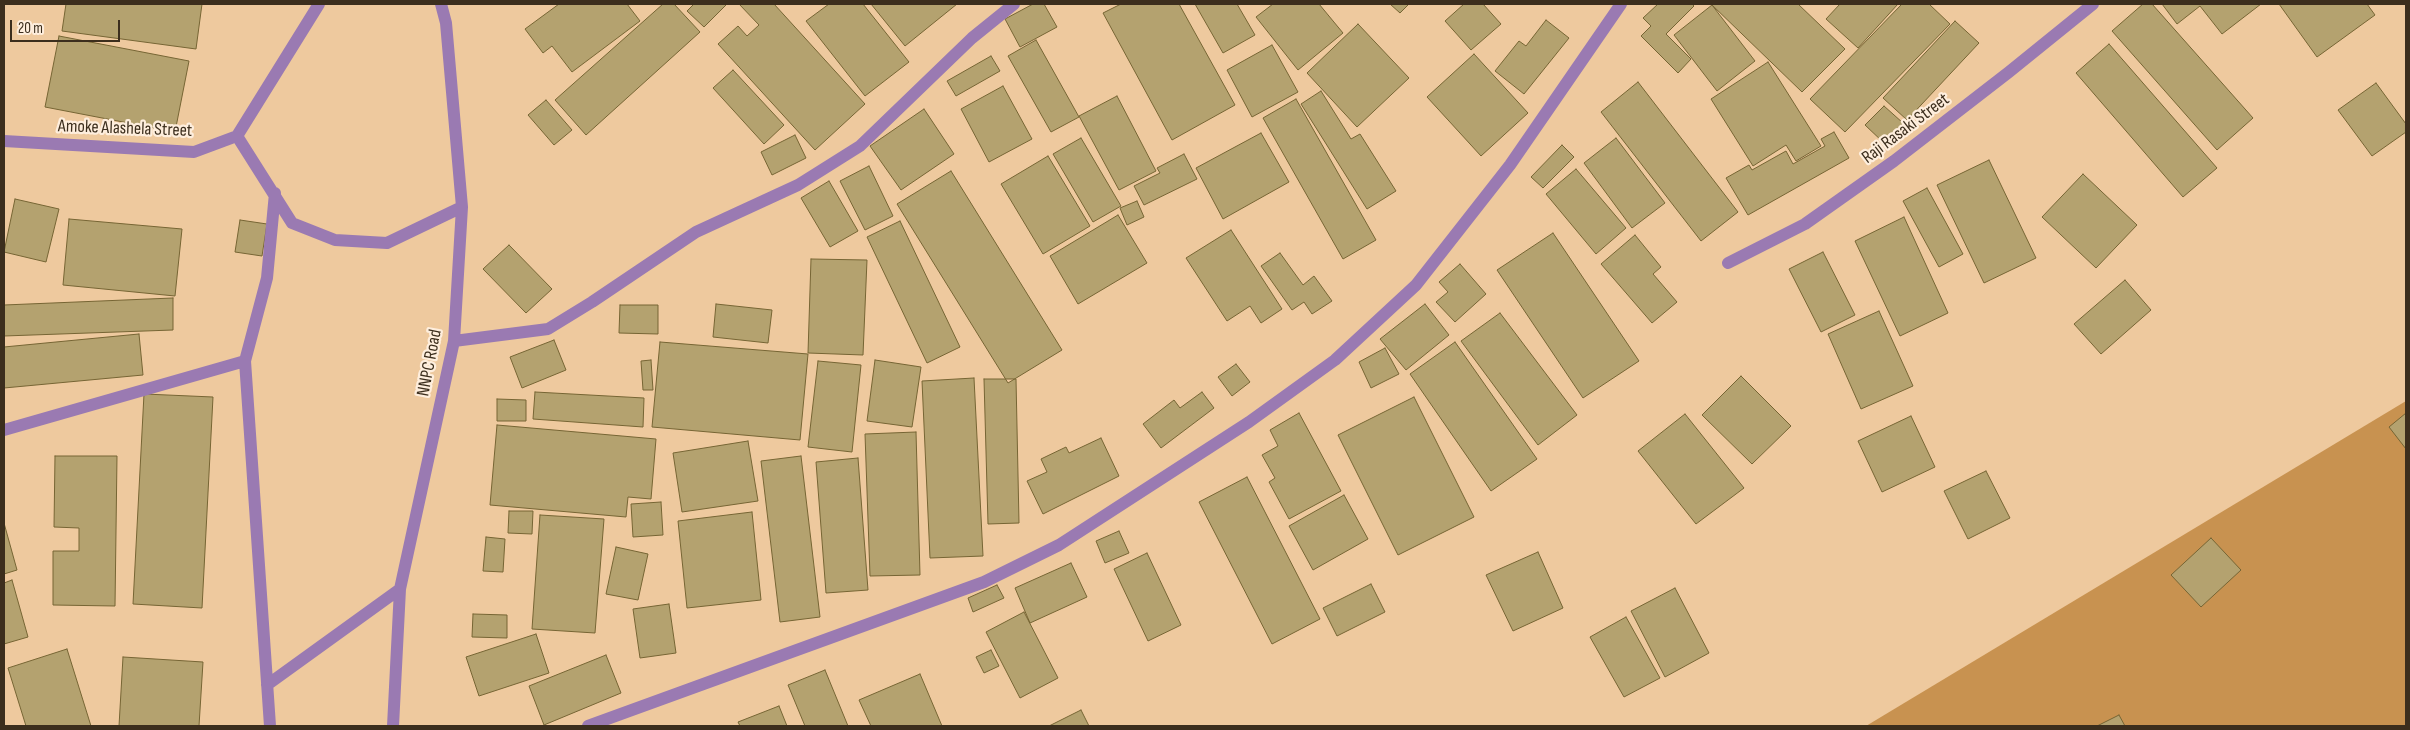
<!DOCTYPE html>
<style>
body{margin:0}
#map{position:relative;width:2410px;height:730px;overflow:hidden;background:#eec99e;font-family:"Sofia Sans Condensed",sans-serif}
canvas{display:block}
.frame{position:absolute;inset:0;border:5px solid #3c2e1d;pointer-events:none}
.scale{position:absolute;left:10px;top:20px;width:110px;height:22px;box-sizing:border-box;border:2px solid #3c2e1d;border-top:0;padding-left:6px;font-size:15px;line-height:18px;white-space:nowrap;color:#3c2e1d;-webkit-text-stroke:4px #feeedd;paint-order:stroke}
</style>
<div id="map">
<canvas width="2410" height="730"></canvas>
<div class="frame"></div>
<div class="scale">20 m</div>
</div>
<script>
const ctx = document.querySelector('canvas').getContext('2d');
ctx.lineJoin = 'round';
function paint(path, color) { ctx.fillStyle = color; ctx.fill(path, 'evenodd'); }
const toPath = rows => new Path2D(rows.map(r => 'M' + r).join(''));
function stroke(path, color, width, dash) { ctx.strokeStyle = color; ctx.lineWidth = width; ctx.lineCap = dash ? 'butt' : 'round'; ctx.setLineDash(dash || []); ctx.stroke(path); }
function write(font, color, halo, rows, align = 'center') {
  ctx.font = font + ' "Sofia Sans Condensed",sans-serif'; ctx.lineWidth = 4.5; ctx.setLineDash([]); ctx.textBaseline = 'middle'; ctx.strokeStyle = halo; ctx.fillStyle = color; for (const [text, x, y, turn = 0] of rows) {
    ctx.save(); ctx.translate(x, y); ctx.rotate((+turn || 0) * Math.PI / 180); ctx.textAlign = isNaN(turn) ? turn : align; if (halo) ctx.strokeText(text, 0, 0); ctx.fillText(text, 0, 0); ctx.restore();
  }
}
const green = toPath([
 [2406,401,2406,726,1866,726]
]);
const building = toPath([
 [66,4,202,4,196,49,62,31,66,4],
 [559,4,627,4,640,21,572,72,552,46,543,53,525,29,559,4],
 [663,4,674,4,700,32,586,135,555,100,663,4],
 [694,4,727,4,704,27,687,11,694,4],
 [739,4,774,4,865,104,815,150,718,44,738,26,747,36,759,25,739,4],
 [829,4,863,4,909,62,865,96,806,21,829,4],
 [871,4,957,4,905,46,871,4],
 [1033,4,1044,4,1057,27,1020,47,1005,19,1033,4],
 [1121,4,1179,4,1235,105,1172,140,1103,13,1121,4],
 [1195,4,1237,4,1255,35,1223,53,1195,4],
 [1273,4,1319,4,1343,33,1298,70,1256,17,1273,4],
 [1390,4,1409,4,1400,13,1390,4],
 [1464,4,1483,4,1501,24,1471,50,1445,21,1464,4],
 [1658,4,1692,4,1694,6,1666,34,1691,59,1678,73,1641,36,1651,26,1643,18,1658,4],
 [1711,4,1798,4,1845,49,1802,92,1711,4],
 [1840,4,1898,4,1858,48,1826,19,1840,4],
 [1902,4,1929,4,1950,24,1845,132,1810,99,1902,4],
 [2143,4,2152,4,2253,118,2217,150,2112,31,2143,4],
 [2162,4,2261,4,2222,34,2200,6,2177,24,2162,4],
 [2279,4,2367,4,2375,15,2317,57,2279,4],
 [1712,5,1755,61,1717,91,1674,35,1712,5],
 [1546,20,1569,38,1524,94,1495,71,1519,41,1526,46,1546,20],
 [1955,21,1979,43,1907,120,1883,98,1955,21],
 [1358,24,1409,78,1357,127,1307,73,1358,24],
 [59,36,189,61,175,132,45,107,59,36],
 [1036,40,1079,117,1051,132,1008,56,1036,40],
 [2109,44,2217,168,2183,197,2076,73,2109,44],
 [1272,45,1298,92,1252,117,1227,70,1272,45],
 [1474,54,1528,113,1481,156,1427,97,1474,54],
 [991,56,1000,71,956,96,947,81,991,56],
 [1768,62,1821,146,1796,161,1786,145,1753,166,1711,99,1768,62],
 [733,70,784,125,764,144,713,88,733,70],
 [1638,82,1738,212,1701,241,1601,112,1638,82],
 [2376,83,2406,124,2406,132,2372,156,2338,110,2376,83],
 [1003,86,1032,139,989,162,961,109,1003,86],
 [1321,91,1351,139,1360,134,1396,191,1367,209,1301,104,1321,91],
 [1117,96,1156,171,1119,190,1079,116,1117,96],
 [1296,99,1376,240,1343,259,1263,118,1296,99],
 [546,100,572,130,554,145,528,115,546,100],
 [1884,106,1903,123,1884,143,1865,125,1884,106],
 [924,109,954,154,901,190,870,146,924,109],
 [1834,132,1849,158,1748,215,1726,178,1749,165,1752,170,1786,151,1793,164,1825,146,1821,139,1834,132],
 [1261,133,1289,182,1223,219,1196,168,1261,133],
 [795,135,806,158,772,175,761,152,795,135],
 [1081,138,1121,206,1093,222,1053,154,1081,138],
 [1616,138,1665,203,1632,228,1584,163,1616,138],
 [1562,145,1574,157,1543,188,1531,177,1562,145],
 [1184,154,1197,179,1144,205,1134,186,1160,173,1157,168,1184,154],
 [1048,156,1090,226,1043,254,1001,184,1048,156],
 [1989,160,2036,258,1984,283,1937,185,1989,160],
 [869,166,893,216,865,230,840,181,869,166],
 [1576,169,1626,228,1596,254,1546,194,1576,169],
 [951,171,1062,350,1008,383,897,204,951,171],
 [2083,174,2137,225,2096,268,2042,217,2083,174],
 [829,181,858,231,830,247,801,198,829,181],
 [1927,188,1963,254,1939,267,1903,201,1927,188],
 [15,199,59,209,46,262,4,252,15,199],
 [1137,201,1144,217,1127,225,1120,208,1137,201],
 [1118,215,1147,263,1078,304,1050,256,1118,215],
 [1904,217,1948,313,1900,336,1855,241,1904,217],
 [69,219,182,229,175,296,63,285,69,219],
 [240,220,267,224,262,256,235,252,240,220],
 [900,221,960,347,927,363,867,237,900,221],
 [1231,230,1282,309,1261,323,1250,306,1227,321,1186,258,1231,230],
 [1553,233,1639,361,1583,398,1497,270,1553,233],
 [1635,235,1661,267,1653,274,1677,302,1652,323,1601,264,1635,235],
 [509,245,552,289,526,313,483,269,509,245],
 [1823,252,1855,315,1821,332,1789,269,1823,252],
 [1280,253,1303,285,1314,276,1332,301,1312,314,1304,302,1292,310,1261,266,1280,253],
 [811,259,867,260,863,355,808,353,811,259],
 [1460,264,1486,294,1455,322,1436,302,1448,292,1439,282,1460,264],
 [2125,280,2151,310,2101,354,2074,324,2125,280],
 [173,298,173,330,4,336,4,305,173,298],
 [716,304,772,310,768,343,713,337,716,304],
 [1425,304,1449,335,1406,370,1380,339,1425,304],
 [620,305,658,305,658,334,619,333,620,305],
 [1879,311,1913,386,1861,409,1828,334,1879,311],
 [1500,313,1577,415,1538,445,1461,341,1500,313],
 [139,334,143,375,4,388,4,347,139,334],
 [554,340,566,370,522,388,510,357,554,340],
 [660,342,808,354,800,440,652,427,660,342],
 [1455,342,1537,459,1491,491,1410,374,1455,342],
 [1385,348,1399,374,1371,388,1359,362,1385,348],
 [651,360,653,390,643,390,641,361,651,360],
 [875,360,921,367,912,427,867,421,875,360],
 [818,361,861,365,852,452,808,447,818,361],
 [1236,364,1250,382,1232,396,1218,377,1236,364],
 [1741,376,1791,426,1752,464,1702,415,1741,376],
 [974,378,983,556,930,558,922,381,974,378],
 [984,379,1016,379,1019,523,988,524,984,379],
 [535,392,644,398,643,427,533,419,535,392],
 [1202,392,1214,408,1161,448,1143,424,1174,400,1180,408,1202,392],
 [144,394,213,397,202,608,133,604,144,394],
 [1414,397,1474,517,1398,555,1338,435,1414,397],
 [497,399,526,400,526,421,497,421,497,399],
 [1299,413,1341,491,1289,519,1269,482,1275,478,1262,455,1278,446,1270,430,1299,413],
 [2406,413,2406,449,2389,427,2406,413],
 [1685,414,1744,488,1696,524,1638,451,1685,414],
 [1911,416,1935,467,1882,492,1858,441,1911,416],
 [497,425,656,439,651,499,628,497,626,517,490,505,497,425],
 [916,432,920,575,870,576,865,434,916,432],
 [1101,438,1119,476,1043,514,1027,481,1047,472,1041,459,1066,447,1069,453,1101,438],
 [748,441,758,501,682,512,673,453,748,441],
 [55,456,117,456,115,606,53,605,53,551,79,551,79,528,54,527,55,456],
 [801,456,820,617,780,622,761,461,801,456],
 [858,458,868,590,826,593,816,462,858,458],
 [1986,471,2010,518,1968,539,1944,491,1986,471],
 [1247,477,1320,619,1272,644,1199,502,1247,477],
 [1344,495,1368,539,1313,570,1289,526,1344,495],
 [661,502,663,535,633,537,631,504,661,502],
 [509,511,533,511,532,534,508,533,509,511],
 [752,512,761,600,687,608,678,521,752,512],
 [540,515,604,519,595,633,532,629,540,515],
 [4,523,17,570,4,574,4,523],
 [1119,531,1129,553,1105,563,1096,541,1119,531],
 [486,537,505,539,503,572,483,571,486,537],
 [2211,538,2241,570,2201,607,2171,575,2211,538],
 [616,547,648,554,638,600,606,594,616,547],
 [1538,552,1563,608,1513,631,1486,575,1538,552],
 [1147,553,1181,625,1148,641,1114,569,1147,553],
 [1071,563,1087,597,1030,623,1015,588,1071,563],
 [12,580,28,637,4,644,4,583,12,580],
 [1371,584,1385,612,1337,636,1323,608,1371,584],
 [997,585,1004,598,973,612,968,598,997,585],
 [1675,588,1709,653,1665,677,1631,611,1675,588],
 [669,604,676,653,640,658,633,609,669,604],
 [1024,612,1058,678,1020,698,986,632,1024,612],
 [473,614,507,615,507,638,472,637,473,614],
 [1626,617,1660,678,1624,697,1590,637,1626,617],
 [536,634,549,673,479,696,466,657,536,634],
 [67,649,91,726,26,726,8,668,67,649],
 [991,650,999,666,984,673,976,657,991,650],
 [606,655,621,693,544,725,529,686,606,655],
 [123,657,203,662,199,726,119,726,123,657],
 [825,670,848,726,805,726,788,685,825,670],
 [920,674,942,726,871,726,859,700,920,674],
 [779,706,787,726,740,726,738,722,779,706],
 [1081,710,1089,726,1049,726,1081,710],
 [2119,715,2125,726,2097,726,2119,715]
]);
const minor = toPath([
 [237,136,292,223,335,240,387,243,462,207],
 [4,141,194,152,237,136,319,4],
 [1728,263,1805,224,1894,161,2009,72,2093,4],
 [454,341,548,329,592,302,696,232,798,185,860,146,972,38,1014,4],
 [4,430,245,361],
 [267,685,400,589],
 [270,726,245,361,267,278,275,193],
 [393,726,400,589,454,341,462,207,446,23,441,4],
 [588,726,984,582,1059,545,1249,422,1335,360,1416,285,1510,165,1621,4]
]);
const streetNames = [
 ["Amoke Alashela Street",125,129,2],
 ["Raji Rasaki Street",1906,129,-37],
 ["NNPC Road",430,363,-79]
];
paint(green, '#c89250');
paint(building, '#b4a26f');
stroke(building, '#766534', 1);
stroke(minor, '#9a7ab2', 12);
write('18px', '#3c2e1d', '#feeedd', streetNames);
</script>
